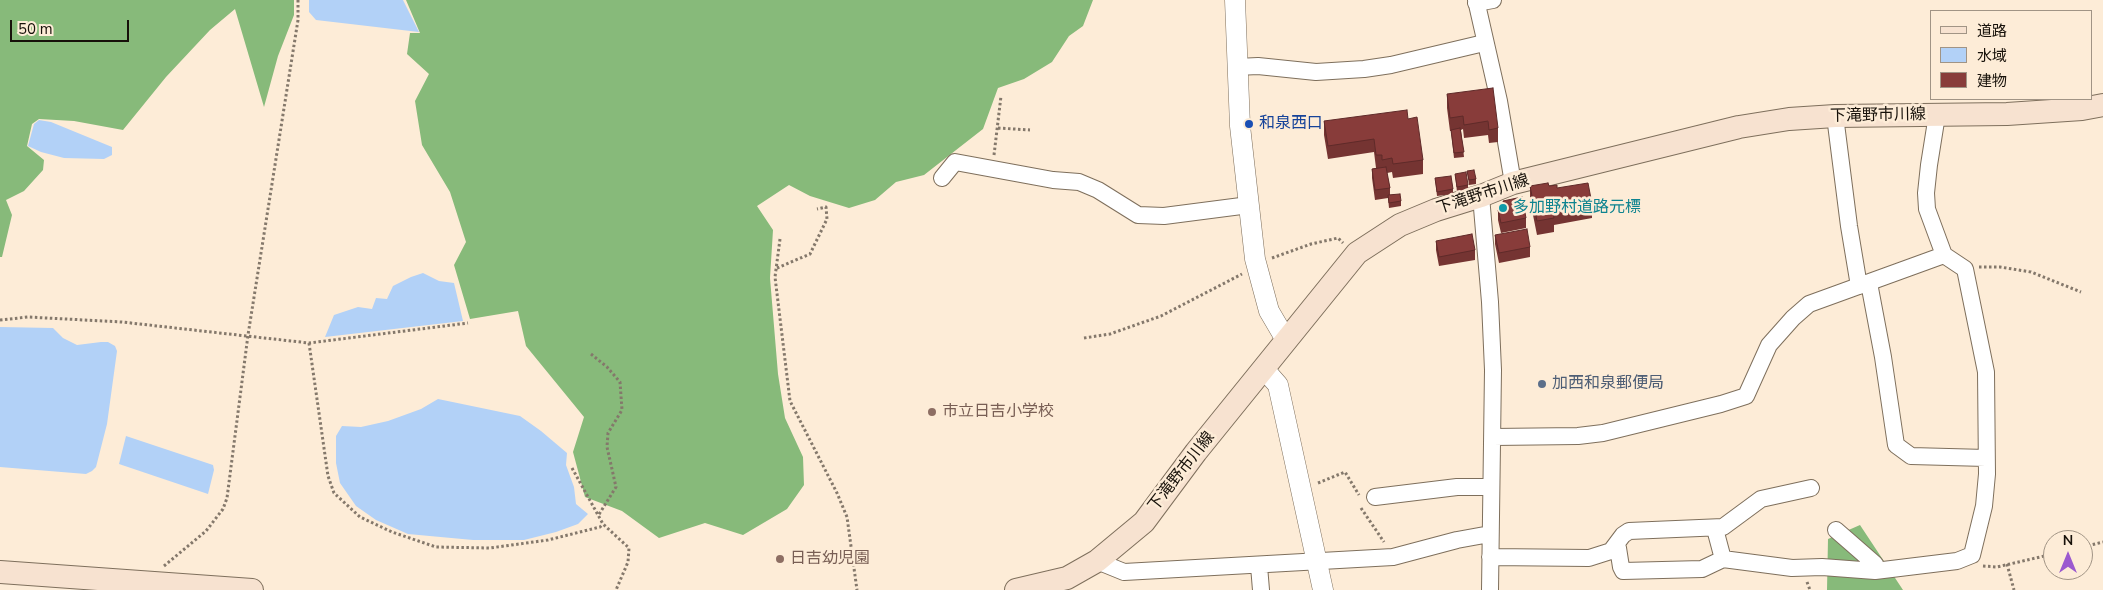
<!DOCTYPE html>
<meta charset="utf-8">
<style>
body{margin:0}
#map{position:relative;width:2103px;height:590px;overflow:hidden;background:#fdecd7;font-family:"Nunito Sans","Noto Sans JP",sans-serif}
canvas{display:block}
.legend{position:absolute;left:1930px;top:10px;width:162px;height:90px;box-sizing:border-box;background:#fdecd7;border:1px solid #a19485;margin:0;padding:6px 9px;list-style:none;font-size:15px;color:#17110a}
.legend li{display:flex;align-items:center;gap:10px;height:25px}
.legend b{width:25px;border:1px solid #a19485}
.north{position:absolute;left:2043px;top:530px;width:50px;height:50px;box-sizing:border-box;background:#fdecd7;border:1px solid #a19485;border-radius:50%;rotate:0deg;font-size:14px;font-weight:700;line-height:20px;text-align:center;color:#17110a}
.north::after{content:'';display:block;margin:auto;width:18px;height:22px;background:#9b59cf;clip-path:polygon(50% 0,100% 100%,50% 72%,0 100%)}
.scale{position:absolute;left:10px;top:20px;width:119px;height:22px;box-sizing:border-box;border:2px solid #17110a;border-top:0;padding-left:6px;font-size:15px;line-height:18px;white-space:nowrap;color:#17110a;-webkit-text-stroke:4px #fdecd7;paint-order:stroke}
</style>
<div id="map">
<canvas width="2103" height="590"></canvas>
<ul class="legend">
<li><b style="height:6px;background:#f7e2d0"></b>道路</li>
<li><b style="height:14px;background:#b2d1f7"></b>水域</li>
<li><b style="height:14px;background:#883c3a"></b>建物</li>
</ul>
<div class="north">N</div>
<div class="scale">50 m</div>
</div>
<script>
const ctx = document.querySelector('canvas').getContext('2d');
ctx.lineJoin = 'round';
function paint(path, color) { ctx.fillStyle = color; ctx.fill(path, 'evenodd'); }
const toPath = rows => new Path2D(rows.map(r => 'M' + r).join(''));
function stroke(path, color, width, dash) { ctx.strokeStyle = color; ctx.lineWidth = width; ctx.lineCap = dash ? 'butt' : 'round'; ctx.setLineDash(dash || []); ctx.stroke(path); }
function write(font, color, halo, rows, align = 'center') {
  ctx.font = font + ' "Nunito Sans","Noto Sans JP",sans-serif'; ctx.lineWidth = 5; ctx.setLineDash([]); ctx.textBaseline = 'middle'; ctx.strokeStyle = halo; ctx.fillStyle = color; for (const [text, x, y, turn = 0] of rows) {
    ctx.save(); ctx.translate(x, y); ctx.rotate((+turn || 0) * Math.PI / 180); ctx.textAlign = isNaN(turn) ? turn : align; if (halo) ctx.strokeText(text, 0, 0); ctx.fillText(text, 0, 0); ctx.restore();
  }
}
const forest = toPath([
 [0,0,294,0,294,15,278,56,264,107,235,9,210,30,166,77,123,130,74,121,39,119,32,124,27,146,44,160,43,170,24,191,6,200,12,215,2,257,0,257],
 [406,0,1093,0,1083,26,1069,36,1052,62,1024,79,998,88,983,129,924,175,896,182,875,200,849,208,810,196,789,185,757,206,773,230,770,278,778,374,785,418,803,457,804,485,787,509,743,535,705,523,659,538,622,511,585,497,573,452,584,417,526,346,518,311,470,319,454,265,466,242,450,192,422,145,415,101,429,74,407,54,410,33,420,33],
 [1860,525,1903,590,1827,590,1828,539]
]);
const water = toPath([
 [309,0,403,0,419,32,316,20,309,12],
 [39,120,51,122,112,147,112,155,104,159,64,158,41,152,28,146,34,124],
 [423,273,439,281,454,283,463,321,325,337,334,315,358,307,372,309,376,298,387,299,393,286,411,277],
 [0,327,53,328,63,338,77,345,101,342,108,342,115,346,117,351,107,424,96,467,92,471,86,474,0,467],
 [438,399,520,416,541,431,567,453,566,465,574,487,576,504,588,514,578,524,556,532,524,540,473,540,408,534,376,520,356,506,340,483,336,463,336,436,342,426,361,427,388,421,421,409],
 [126,436,213,465,214,470,208,494,119,464]
]);
const path = toPath([
 [998,128,1030,130],
 [994,155,1001,96],
 [780,239,775,277,790,401,837,493,847,517,857,590],
 [1272,258,1311,244,1338,238,1343,243],
 [1979,267,2000,267,2031,272,2081,292],
 [777,268,810,254,827,219,826,207,817,209],
 [0,320,28,317,122,322,309,343,468,323],
 [1084,338,1110,334,1161,316,1242,274],
 [309,343,328,476,334,493,360,517,392,532,436,547,490,548,548,540,600,527,603,524],
 [591,354,607,367,620,382,622,410,608,433,607,447,616,487,598,516],
 [572,468,603,524,629,548,628,562,616,590],
 [1318,483,1345,472,1359,495],
 [1361,508,1384,542],
 [2083,547,2103,542],
 [2007,564,2014,590],
 [164,566,206,531,223,509,227,498,248,335,298,20,298,0],
 [1983,566,1997,567,2053,554],
 [1807,582,1810,590]
]);
const minor = toPath([
 [1476,0,1499,101,1513,183],
 [1476,3,1493,0],
 [1237,67,1258,66,1316,72,1364,69,1391,65,1484,43],
 [1835,116,1849,226,1859,286],
 [942,178,955,162,1053,180,1079,182,1098,190,1138,215,1164,216,1249,205],
 [1481,196,1490,302,1493,370,1490,590],
 [1869,283,1883,357,1896,445,1911,456,1986,458],
 [1493,437,1578,436,1603,433,1721,404,1746,396,1769,345,1793,318,1809,304,1944,255],
 [1375,497,1457,487,1491,487],
 [1715,529,1723,559,1792,568,1822,567,1875,571,1957,561,1972,555,1984,506,1987,474,1986,372,1965,269,1944,255,1927,209,1926,193,1929,165,1937,115],
 [1836,530,1875,564,1875,571],
 [1615,546,1618,548,1621,567,1623,571,1702,569,1723,559],
 [1490,557,1589,558,1611,551,1623,535,1629,531,1723,527,1761,499,1811,488],
 [1097,561,1124,572,1393,557,1457,540,1490,534],
 [1259,566,1261,590]
]);
const tertiary = toPath([
 [1235,0,1240,126,1255,259,1269,311,1286,340],
 [1264,369,1278,385,1323,590]
]);
const secondary = toPath([
 [0,572,252,590],
 [1016,590,1067,578,1097,561,1144,522,1196,452,1357,253,1400,225,1436,210,1481,196,1513,183,1739,127,1789,119,1835,116,2007,114,2082,109,2103,105]
]);
const wall = toPath([
 [1447,94,1498,128,1498,142,1489,143,1488,135,1464,138,1463,129,1461,130,1464,157,1454,158,1451,131,1450,131,1447,108],
 [1408,119,1423,160,1423,174,1393,178,1392,172,1387,173,1390,188,1390,195,1401,201,1401,206,1389,208,1388,198,1375,200,1372,178,1372,169,1376,168,1374,152,1328,159,1324,135,1324,121],
 [1467,171,1476,179,1476,184,1469,185],
 [1455,174,1468,185,1468,190,1457,192],
 [1435,178,1453,189,1453,194,1437,196],
 [1530,186,1549,186,1557,188,1592,204,1592,218,1554,225,1554,232,1537,235,1530,200],
 [1503,201,1526,218,1526,228,1501,233,1498,220,1498,210,1503,209],
 [1495,235,1530,247,1530,257,1499,263,1495,244],
 [1436,241,1475,250,1475,260,1439,266,1436,250]
]);
const building = toPath([
 [1493,88,1498,128,1489,130,1488,121,1464,125,1463,116,1450,118,1447,94,1493,88],
 [1407,110,1408,119,1417,117,1423,160,1393,164,1392,158,1382,160,1382,155,1376,155,1374,139,1328,146,1324,121,1407,110],
 [1460,128,1464,152,1454,153,1451,130,1460,128],
 [1386,167,1390,188,1375,190,1372,169,1386,167],
 [1474,170,1476,179,1469,180,1467,171,1474,170],
 [1466,172,1468,185,1457,187,1455,174,1466,172],
 [1451,176,1453,189,1437,192,1435,178,1451,176],
 [1548,183,1549,186,1557,185,1557,188,1588,183,1592,204,1553,212,1554,218,1537,221,1530,186,1548,183],
 [1400,194,1401,201,1389,203,1388,195,1400,194],
 [1522,197,1526,218,1501,223,1498,210,1505,209,1503,201,1522,197],
 [1527,229,1530,247,1499,253,1495,235,1527,229],
 [1472,234,1475,250,1439,257,1436,241,1472,234]
]);
const markers = [
 [1249,124,5,"#1a4fb4"],
 [1503,208,5,"#0f9aa8"],
 [1542,384,5,"#5c6f8a"],
 [932,412,5,"#8d6e63"],
 [780,559,5,"#8d6e63"]
];
const streetNames = [
 ["下滝野市川線",1878,116,-1],
 ["下滝野市川線",1483,195,-18],
 ["下滝野市川線",1182,472,-52]
];
const transitNames = [
 ["和泉西口",1259,124]
];
const cultureNames = [
 ["多加野村道路元標",1513,208]
];
const serviceNames = [
 ["加西和泉郵便局",1552,384]
];
const educationNames = [
 ["市立日吉小学校",942,412],
 ["日吉幼児園",790,559]
];
paint(forest, '#87ba7a');
paint(water, '#b2d1f7');
stroke(minor, '#7e6f5c', 18);
stroke(tertiary, '#7e6f5c', 21);
stroke(secondary, '#7e6f5c', 24);
stroke(path, '#84786b', 3, [2.5, 2.5]);
stroke(minor, '#fff', 16);
stroke(tertiary, '#fff', 20);
stroke(secondary, '#f7e2d0', 22);
paint(wall, '#753432');
paint(building, '#883c3a');
stroke(building, '#5f2a29', 1);
for (const [x, y, r, color] of markers) { const dot = new Path2D(); dot.arc(x, y, r, 0, 2 * Math.PI); ctx.fillStyle = color; ctx.fill(dot); stroke(dot, '#fdecd7', 2); }
write('16px', '#17110a', '#fdecd7', streetNames);
write('16px', '#164399', '#fdecd7', transitNames, 'left');
write('16px', '#0d838f', '#fdecd7', cultureNames, 'left');
write('16px', '#4e5e75', '#fdecd7', serviceNames, 'left');
write('16px', '#785e54', '#fdecd7', educationNames, 'left');
</script>
